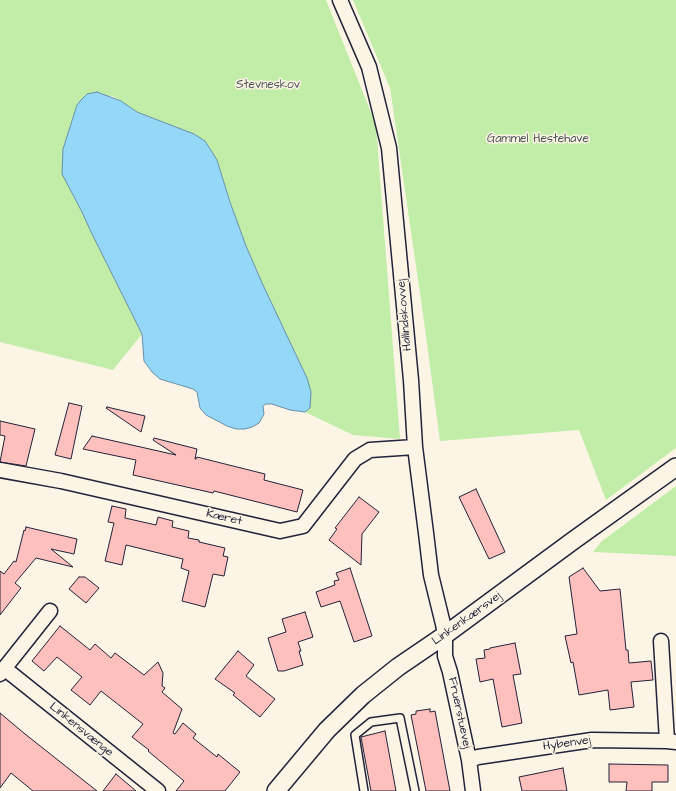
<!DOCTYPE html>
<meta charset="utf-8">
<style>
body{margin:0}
canvas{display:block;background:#fcf5e5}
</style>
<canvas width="676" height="791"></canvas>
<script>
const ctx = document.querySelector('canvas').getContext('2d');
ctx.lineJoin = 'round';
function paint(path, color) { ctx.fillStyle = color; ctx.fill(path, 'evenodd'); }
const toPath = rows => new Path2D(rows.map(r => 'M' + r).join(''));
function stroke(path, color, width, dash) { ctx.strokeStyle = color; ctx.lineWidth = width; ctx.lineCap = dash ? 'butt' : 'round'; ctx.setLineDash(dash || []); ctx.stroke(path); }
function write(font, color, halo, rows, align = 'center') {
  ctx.font = font + ' "Architects Daughter",sans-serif'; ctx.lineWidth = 3; ctx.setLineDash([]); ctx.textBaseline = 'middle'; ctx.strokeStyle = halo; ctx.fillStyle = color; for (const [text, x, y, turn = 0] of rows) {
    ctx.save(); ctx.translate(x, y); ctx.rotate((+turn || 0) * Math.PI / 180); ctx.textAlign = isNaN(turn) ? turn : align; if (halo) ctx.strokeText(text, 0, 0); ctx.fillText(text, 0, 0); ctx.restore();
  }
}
const green = toPath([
 [0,0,326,0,376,125,400,439,353,435,305,412,310,408,307,378,263,285,246,246,230,202,217,160,205,141,194,134,137,112,121,101,112,96,77,105,69,131,70,190,82,212,91,232,142,334,113,370,0,342],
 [353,0,676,0,676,448,606,500,579,430,440,441,423,314,390,88],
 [676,486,676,556,593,552,602,541]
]);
const water = toPath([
 [97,92,121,101,137,112,194,134,205,141,217,160,230,202,246,246,263,285,307,378,311,392,310,408,305,412,290,410,272,404,266,404,263,406,264,414,262,418,259,423,252,427,245,429,236,429,227,426,206,415,200,408,197,392,193,389,160,379,152,372,144,361,142,334,91,232,82,212,62,174,63,149,77,105,81,100,87,94,97,92]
]);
const building = toPath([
 [69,403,82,406,71,459,55,455,69,403],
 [107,407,145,416,141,432,106,408,107,407],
 [0,421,35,429,26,466,0,462,5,436,0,435,0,421],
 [92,436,176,455,153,440,154,438,197,449,195,459,196,459,197,457,265,474,264,480,303,490,297,512,214,491,213,493,133,475,136,460,83,449,92,436],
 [476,489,505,552,489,559,459,497,476,489],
 [359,497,379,512,362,534,361,565,329,540,337,529,335,528,359,497],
 [112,506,126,509,125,518,156,525,158,517,173,521,172,527,189,531,188,538,199,540,199,542,225,548,223,556,228,557,224,576,213,574,205,607,182,601,189,571,181,568,183,559,126,545,122,565,105,561,114,523,108,522,112,506],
 [26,527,77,539,74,554,51,549,73,567,36,558,15,583,21,588,0,615,0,571,4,574,14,561,16,562,24,530,25,531,26,527],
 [350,568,372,636,354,642,340,601,321,607,316,592,335,585,334,581,339,580,336,573,350,568],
 [583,568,600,591,620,589,626,650,628,650,629,663,651,661,653,680,631,682,634,707,610,710,608,690,579,695,573,662,571,663,565,636,577,634,569,577,583,568],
 [79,577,85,577,99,588,86,603,69,589,79,577],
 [305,612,313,637,298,642,301,651,299,651,303,665,284,671,278,671,268,638,286,632,282,619,305,612],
 [60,626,90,650,95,644,111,658,115,653,144,675,158,662,163,673,162,686,165,688,162,692,182,709,173,733,175,734,183,723,196,734,193,738,217,757,218,754,240,772,225,791,176,791,184,781,148,751,149,750,132,737,143,724,101,691,90,705,71,690,82,677,57,657,44,671,32,661,60,626],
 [515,643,521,674,513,675,522,723,502,727,493,679,480,682,476,659,485,658,484,650,490,649,490,648,515,643],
 [238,651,254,665,246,676,275,699,260,717,233,695,235,693,215,679,238,651],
 [430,709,430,712,435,711,450,791,426,791,411,715,416,714,416,711,430,709],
 [0,713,25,734,97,791,33,791,11,773,0,788,0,713],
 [385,731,396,791,371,791,361,737,385,731],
 [609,764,668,765,668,782,652,782,652,791,626,791,627,782,609,782,609,764],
 [563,768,567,791,522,791,519,777,563,768],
 [116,774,136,791,103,791,116,774]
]);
const service = toPath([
 [364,791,355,735,371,722,400,718,415,791]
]);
const minor = toPath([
 [340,0,369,67,389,148,411,380,415,447,426,533,431,575,443,624,445,635,445,656,450,672,469,760,473,791],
 [0,470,61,481,280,531,303,526,355,459,370,450,415,447],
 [661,641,667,741],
 [4,668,158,791],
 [0,674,50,611],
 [469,760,478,757,592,740,667,741,676,742]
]);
const tertiary = toPath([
 [276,791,327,730,363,695,398,667,445,635,574,540,676,467]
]);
const parkNames = [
 ["Stevneskov",268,85],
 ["Gammel Hestehave",538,139]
];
const streetNames = [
 ["Hallindskovvej",405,315,-95],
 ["Kæret",224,518,13],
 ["Linkenkærsvej",467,619,-36],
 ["Fruerstuevej",459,713,78],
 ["Linkensvænge",81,730,39],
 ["Hybenvej",567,744,-8]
];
paint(green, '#c2eda9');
paint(water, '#94d7f6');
stroke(water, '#668fab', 1);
paint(building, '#fdc0bc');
stroke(building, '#22223b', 1);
stroke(service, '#22223b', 10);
stroke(minor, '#22223b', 17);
stroke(tertiary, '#22223b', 20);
stroke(service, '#fcf5e5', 7);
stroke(minor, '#fcf5e5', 14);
stroke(tertiary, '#fcf5e5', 17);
write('12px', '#4a5556', '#fcf5e5', parkNames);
write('12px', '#22223b', '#fcf5e5', streetNames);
</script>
